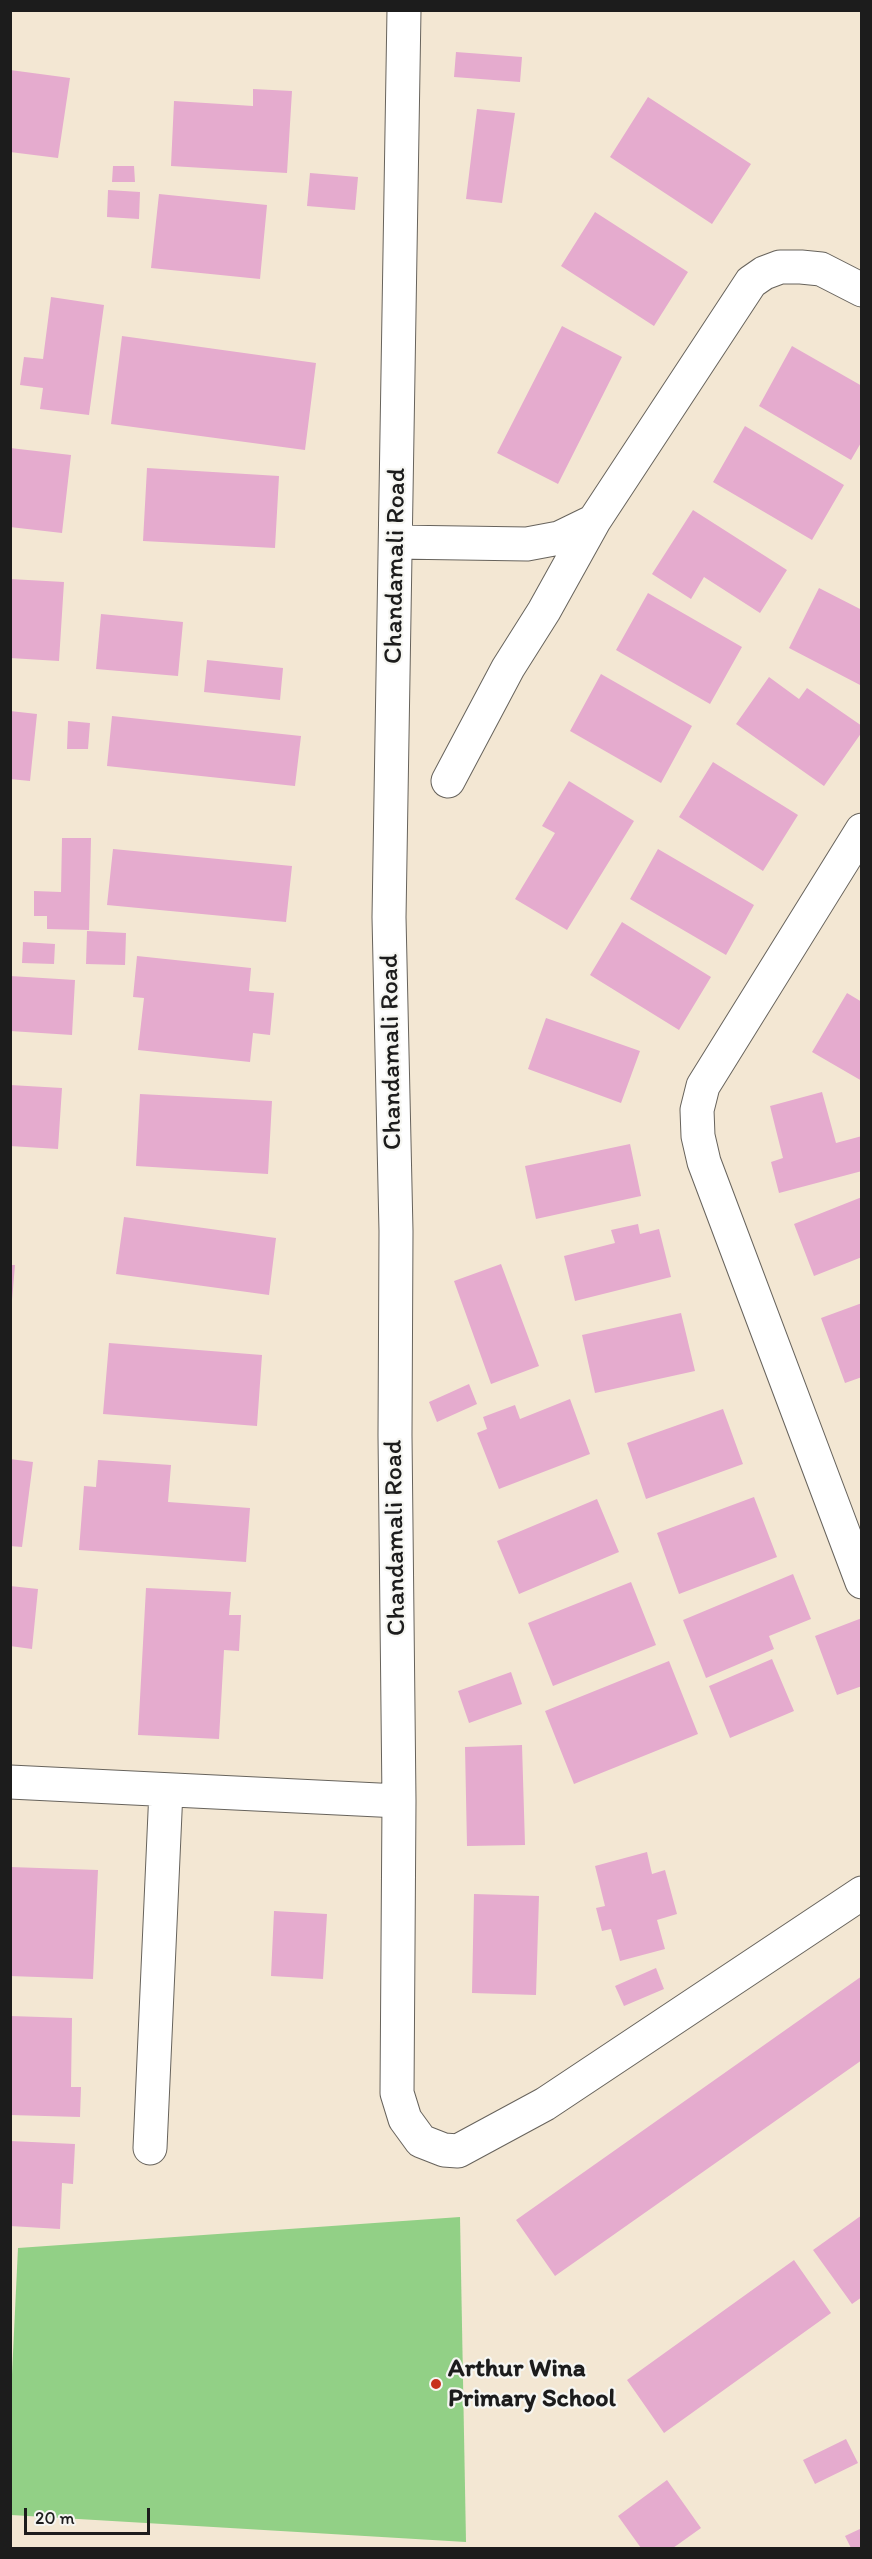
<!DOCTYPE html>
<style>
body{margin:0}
#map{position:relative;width:872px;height:2559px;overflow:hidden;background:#f3e7d3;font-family:Itim,sans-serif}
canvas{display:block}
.frame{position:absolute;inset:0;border:12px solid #1c1c1c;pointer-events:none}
.scale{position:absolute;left:24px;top:2508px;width:126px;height:27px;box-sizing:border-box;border:3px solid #1c1c1c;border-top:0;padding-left:8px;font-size:18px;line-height:21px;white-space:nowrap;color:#1c1c1c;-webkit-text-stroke:4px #f6f6f2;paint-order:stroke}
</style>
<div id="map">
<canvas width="872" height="2559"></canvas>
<div class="frame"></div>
<div class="scale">20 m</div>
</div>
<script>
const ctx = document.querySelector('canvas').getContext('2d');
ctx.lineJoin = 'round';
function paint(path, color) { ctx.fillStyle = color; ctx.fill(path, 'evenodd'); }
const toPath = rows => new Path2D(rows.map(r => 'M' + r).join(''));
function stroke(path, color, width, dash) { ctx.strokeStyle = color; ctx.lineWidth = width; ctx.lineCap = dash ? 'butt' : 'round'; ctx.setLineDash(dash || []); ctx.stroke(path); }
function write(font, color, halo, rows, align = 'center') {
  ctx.font = font + ' Itim,sans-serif'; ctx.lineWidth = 4.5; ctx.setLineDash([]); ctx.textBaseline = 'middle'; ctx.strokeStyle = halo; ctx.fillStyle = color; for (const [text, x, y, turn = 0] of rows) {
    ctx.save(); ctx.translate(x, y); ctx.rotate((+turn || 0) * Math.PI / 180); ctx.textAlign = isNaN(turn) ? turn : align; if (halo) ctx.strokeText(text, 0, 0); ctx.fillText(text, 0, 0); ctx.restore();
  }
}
const green = toPath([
 [460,2217,466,2542,11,2515,11,2395,18,2248]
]);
const building = toPath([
 [456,52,522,57,520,82,454,77],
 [10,70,70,78,58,158,10,152],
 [253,89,292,91,287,173,171,166,174,101,253,106],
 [648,97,751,164,712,224,610,157],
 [477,109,515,113,502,203,466,199],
 [113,166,134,166,135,182,112,182],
 [310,173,358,177,355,210,307,206],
 [108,190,140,192,139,219,107,217],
 [159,194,267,205,260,279,151,268],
 [595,212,688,272,654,326,561,266],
 [51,297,104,305,89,415,40,409,43,388,20,385,24,357,43,359],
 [562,326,622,357,558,484,497,453],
 [122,336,316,363,305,450,111,424],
 [792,346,862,386,862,441,851,460,759,406],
 [745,426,844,485,812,540,713,482],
 [10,448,71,455,62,533,10,527],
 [147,468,279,476,275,548,143,541],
 [693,510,787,570,760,613,704,577,691,599,652,574],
 [10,579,64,582,59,661,10,658],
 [819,588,862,610,862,686,789,648],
 [648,593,742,647,710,704,616,650],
 [101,614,183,622,178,676,96,669],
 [207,660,283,668,280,700,204,692],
 [601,674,692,726,661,783,570,731],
 [769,677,799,699,807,688,862,726,862,732,824,786,736,724],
 [10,711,37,714,30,781,10,779],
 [112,716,301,736,295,786,107,766],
 [68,721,90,723,88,749,67,749],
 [713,762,798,815,763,871,679,817],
 [569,781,634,821,567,930,515,899,555,833,542,826],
 [62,838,91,838,89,930,47,929,47,916,34,916,34,891,61,892],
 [113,849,292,866,286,922,107,905],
 [658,849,754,905,726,955,630,899],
 [622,922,711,977,679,1030,590,975],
 [87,931,126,933,125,965,86,964],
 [23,942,55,944,54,964,22,963],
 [137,956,251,968,249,991,274,993,270,1035,253,1033,250,1062,138,1050,144,998,133,997],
 [10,976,75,980,72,1035,10,1031],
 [847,993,862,1002,862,1081,812,1052],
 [546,1018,640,1051,621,1103,528,1069],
 [10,1085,62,1088,58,1149,10,1146],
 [822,1092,836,1143,862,1136,862,1171,779,1193,771,1162,783,1158,770,1106],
 [140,1094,272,1101,268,1174,136,1166],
 [630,1144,641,1196,536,1219,525,1166],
 [862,1197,862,1257,814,1276,794,1224],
 [124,1217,276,1238,269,1295,116,1274],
 [638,1224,640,1234,659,1229,671,1277,575,1301,564,1256,615,1243,611,1230],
 [501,1264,539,1366,491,1384,454,1281],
 [10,1265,15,1265,12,1300,10,1300],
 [862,1303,862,1377,845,1383,821,1318],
 [681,1313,695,1371,595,1393,582,1335],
 [109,1343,262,1355,257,1426,103,1414],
 [469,1384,477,1404,437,1422,429,1402],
 [570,1399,590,1454,499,1489,477,1433,487,1429,483,1417,515,1405,520,1419],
 [723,1409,743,1464,646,1499,627,1443],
 [10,1459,33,1462,22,1547,10,1546],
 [98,1460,171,1465,168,1502,250,1508,246,1562,79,1550,84,1486,96,1487],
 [754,1497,777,1557,679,1594,657,1533],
 [597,1499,619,1552,519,1594,497,1541],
 [793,1574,811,1619,769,1636,774,1649,706,1678,683,1620],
 [631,1582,656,1645,553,1686,528,1623],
 [10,1586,38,1589,32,1649,10,1646],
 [146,1588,231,1592,229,1615,241,1615,239,1651,224,1650,219,1739,138,1735],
 [862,1618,862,1686,837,1695,815,1636],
 [772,1659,794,1711,730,1738,709,1686],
 [669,1661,698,1734,574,1784,545,1711],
 [511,1672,522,1704,469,1723,458,1691],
 [522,1745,525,1845,467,1846,465,1747],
 [647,1852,652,1874,665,1870,677,1914,657,1920,665,1949,620,1961,611,1929,602,1931,596,1908,605,1906,595,1866],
 [10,1867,98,1870,93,1979,10,1976],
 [474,1894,539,1896,536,1995,472,1993],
 [274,1911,327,1914,323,1979,271,1976],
 [656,1968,664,1989,624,2006,615,1986],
 [862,1976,862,2060,555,2276,516,2220],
 [10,2016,72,2018,71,2087,81,2087,80,2117,10,2115],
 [10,2141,75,2144,73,2184,62,2183,60,2229,10,2226],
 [862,2215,862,2297,852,2304,813,2250],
 [794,2260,831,2313,664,2433,627,2380],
 [846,2439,858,2463,815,2484,803,2460],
 [667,2480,701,2528,673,2548,641,2548,618,2516],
 [862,2528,862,2548,851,2548,845,2536]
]);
const minor = toPath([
 [404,10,389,917,396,1231,395,1435,399,1801,397,2093,405,2119,421,2141,444,2150,458,2151,545,2104,862,1893],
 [396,542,527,544,559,538,594,521,751,282,764,273,780,267,801,267,821,269,862,290],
 [448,781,508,668,544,611,594,521],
 [862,830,703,1086,697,1110,698,1136,704,1162,862,1582],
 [10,1782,399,1801],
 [150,2148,166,1790]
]);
const markers = [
 [436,2384,6,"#c8321e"]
];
const streetNames = [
 ["Chandamali Road",396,566,-89],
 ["Chandamali Road",392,1052,-91],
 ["Chandamali Road",396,1538,-91]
];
const poiNames = [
 ["Arthur Wina",448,2369],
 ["Primary School",448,2399]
];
paint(green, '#92d086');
paint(building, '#e5abce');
stroke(minor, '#67635c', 35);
stroke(minor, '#fff', 33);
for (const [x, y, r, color] of markers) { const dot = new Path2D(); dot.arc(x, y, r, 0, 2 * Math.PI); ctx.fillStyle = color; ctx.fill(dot); stroke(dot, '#f6f6f2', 2); }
write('26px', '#1c1c1c', '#f6f6f2', streetNames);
write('bold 26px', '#1c1c1c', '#f6f6f2', poiNames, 'left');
</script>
